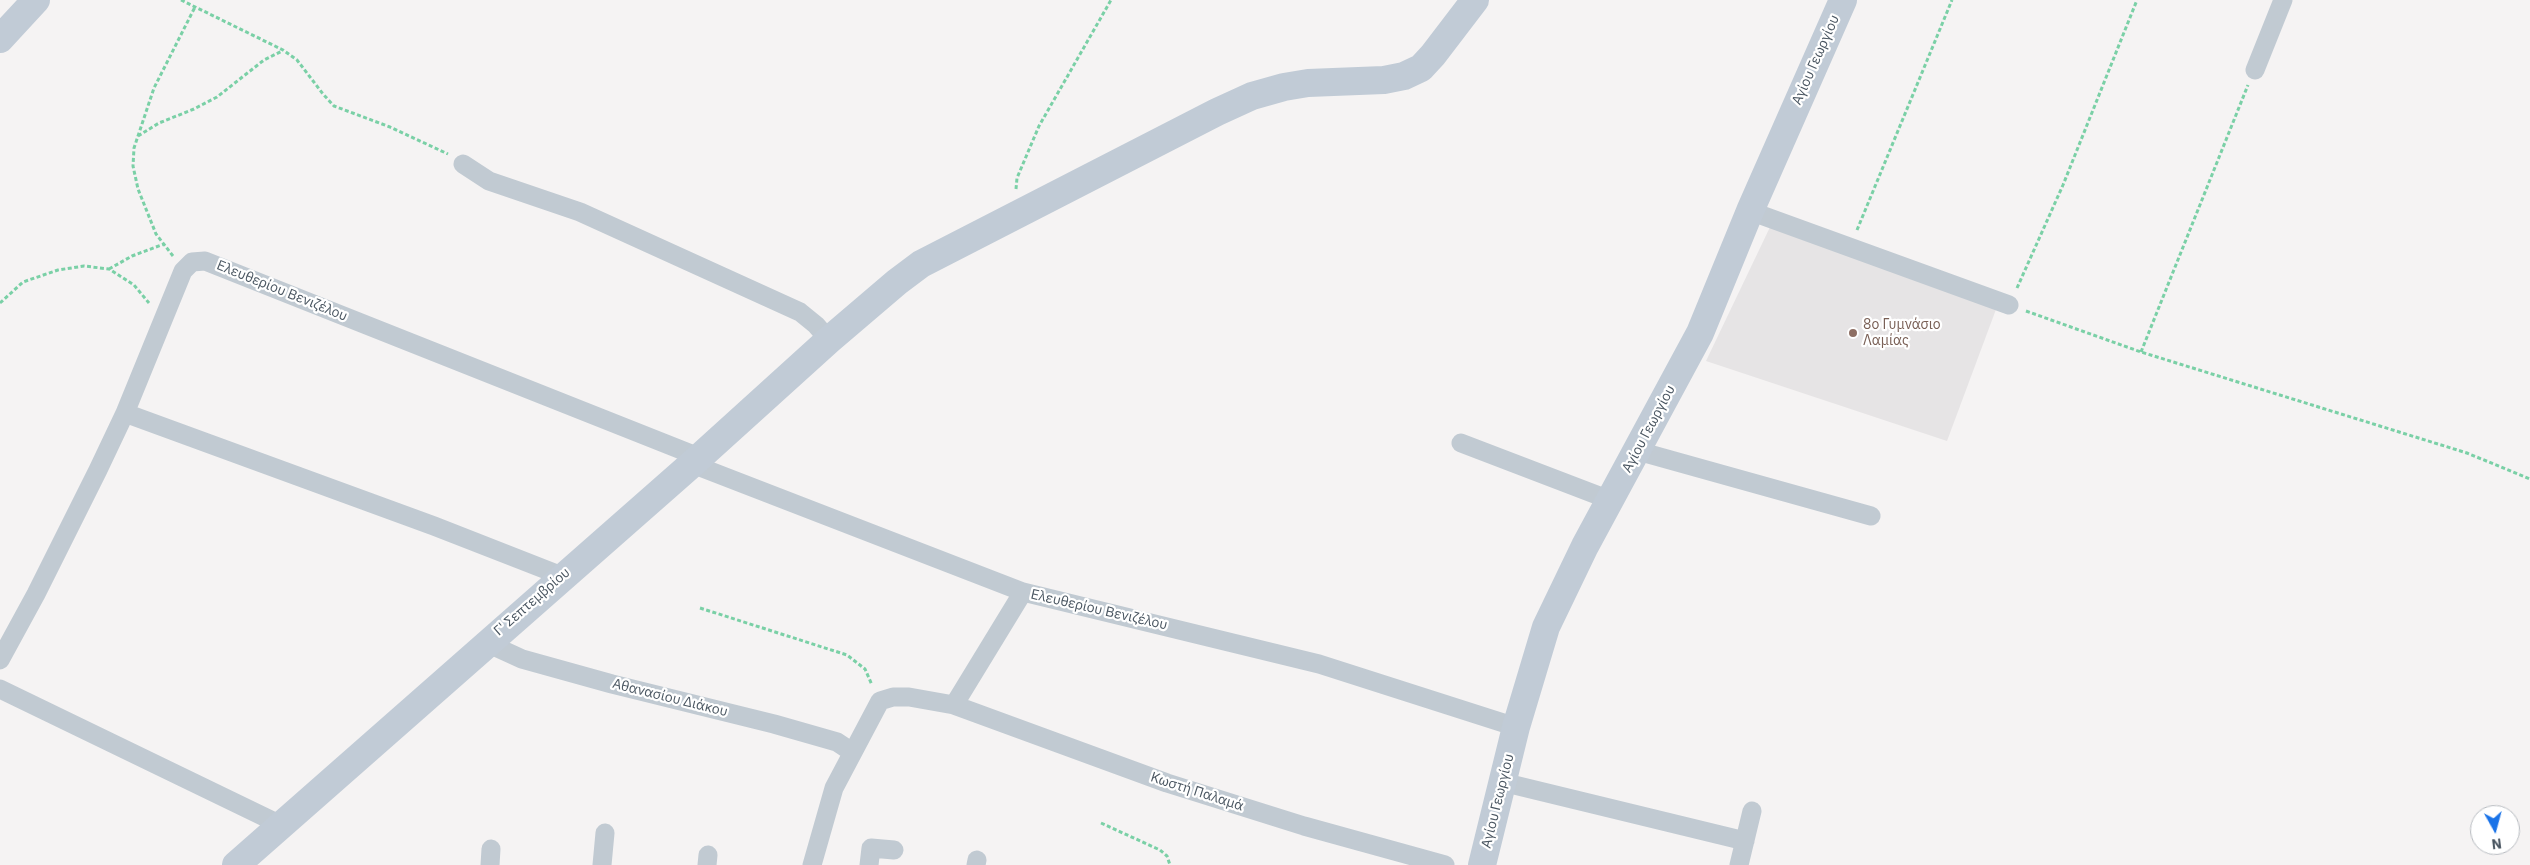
<!DOCTYPE html>
<meta charset="utf-8">
<style>
body{margin:0}
#map{position:relative;width:2530px;height:865px;overflow:hidden;background:#f5f3f3;font-family:"IBM Plex Sans",sans-serif}
canvas{display:block}
.north{position:absolute;left:2470px;top:805px;width:50px;height:50px;box-sizing:border-box;background:#fff;border:1px solid #b7bbc0;border-radius:50%;rotate:173deg;font-size:14px;font-weight:700;line-height:20px;text-align:center;color:#4a5661}
.north::after{content:'';display:block;margin:auto;width:18px;height:22px;background:#1a73e8;clip-path:polygon(50% 0,100% 100%,50% 72%,0 100%)}
</style>
<div id="map">
<canvas width="2530" height="865"></canvas>
<div class="north">N</div>
</div>
<script>
const ctx = document.querySelector('canvas').getContext('2d');
ctx.lineJoin = 'round';
function paint(path, color) { ctx.fillStyle = color; ctx.fill(path, 'evenodd'); }
const toPath = rows => new Path2D(rows.map(r => 'M' + r).join(''));
function stroke(path, color, width, dash) { ctx.strokeStyle = color; ctx.lineWidth = width; ctx.lineCap = dash ? 'butt' : 'round'; ctx.setLineDash(dash || []); ctx.stroke(path); }
function write(font, color, halo, rows, align = 'center') {
  ctx.font = font + ' "IBM Plex Sans",sans-serif'; ctx.lineWidth = 4.5; ctx.setLineDash([]); ctx.textBaseline = 'middle'; ctx.strokeStyle = halo; ctx.fillStyle = color; for (const [text, x, y, turn = 0] of rows) {
    ctx.save(); ctx.translate(x, y); ctx.rotate((+turn || 0) * Math.PI / 180); ctx.textAlign = isNaN(turn) ? turn : align; if (halo) ctx.strokeText(text, 0, 0); ctx.fillText(text, 0, 0); ctx.restore();
  }
}
const education = toPath([
 [1771,225,1998,304,1947,441,1706,361]
]);
const path = toPath([
 [181,0,283,50,297,60,323,94,334,106,390,127,448,154],
 [138,136,159,123,194,109,217,97,264,60,282,51],
 [1016,189,1017,178,1039,126,1111,0],
 [1857,230,1952,0],
 [173,256,156,234,138,189,133,166,134,148,154,88,195,7],
 [109,269,132,256,164,244],
 [2017,288,2063,185,2137,0],
 [0,303,23,282,58,270,84,266,109,269,134,285,149,303],
 [2026,311,2141,352,2467,453,2530,479],
 [2141,352,2248,85],
 [700,608,847,655,865,669,872,685],
 [1101,823,1160,850,1167,856,1170,865]
]);
const street = toPath([
 [2255,70,2283,0],
 [463,164,489,181,580,212,800,312,816,325,829,340],
 [1750,211,2009,305],
 [125,413,434,526,562,576],
 [1461,443,1610,500],
 [1638,451,1871,516],
 [692,464,1023,592,1319,664,1516,727],
 [487,643,522,659,612,684,774,724,837,742,852,752],
 [0,660,36,594,98,470,125,413,183,271,192,262,205,261,699,457],
 [0,689,281,825],
 [954,705,1167,783,1304,826,1445,865],
 [1502,782,1745,841],
 [490,865,491,849],
 [602,865,605,833],
 [707,865,708,855],
 [812,865,834,788,880,701,893,697,909,697,954,705,1023,592],
 [869,865,871,848,894,850],
 [976,865,977,860],
 [1739,865,1752,811]
]);
const secondary = toPath([
 [0,39,36,0],
 [236,865,692,464,829,340,897,282,921,264,1217,112,1252,96,1284,87,1308,83,1384,80,1404,76,1421,68,1433,55,1475,0],
 [1482,865,1516,727,1546,627,1585,546,1700,333,1750,211,1843,0]
]);
const markers = [
 [1853,333,5,"#8d6e63"]
];
const streetNames = [
 ["Αγίου Γεωργίου",1816,60,-66],
 ["Ελευθερίου Βενιζέλου",282,291,22],
 ["Αγίου Γεωργίου",1649,429,-62],
 ["Γ' Σεπτεμβρίου",532,602,-41],
 ["Ελευθερίου Βενιζέλου",1099,610,13],
 ["Αθανασίου Διάκου",670,698,14],
 ["Κωστή Παλαμά",1197,792,18],
 ["Αγίου Γεωργίου",1498,801,-76]
];
const educationNames = [
 ["8ο Γυμνάσιο",1863,325],
 ["Λαμίας",1863,341]
];
paint(education, '#e6e4e5');
stroke(path, '#7ad0a6', 3, [4, 2.5]);
stroke(street, '#c1cad2', 19);
stroke(secondary, '#c1cbd6', 28);
for (const [x, y, r, color] of markers) { const dot = new Path2D(); dot.arc(x, y, r, 0, 2 * Math.PI); ctx.fillStyle = color; ctx.fill(dot); stroke(dot, '#fff', 2); }
write('14px', '#4a5661', '#fff', streetNames);
write('14px', '#785e54', '#fff', educationNames, 'left');
</script>
